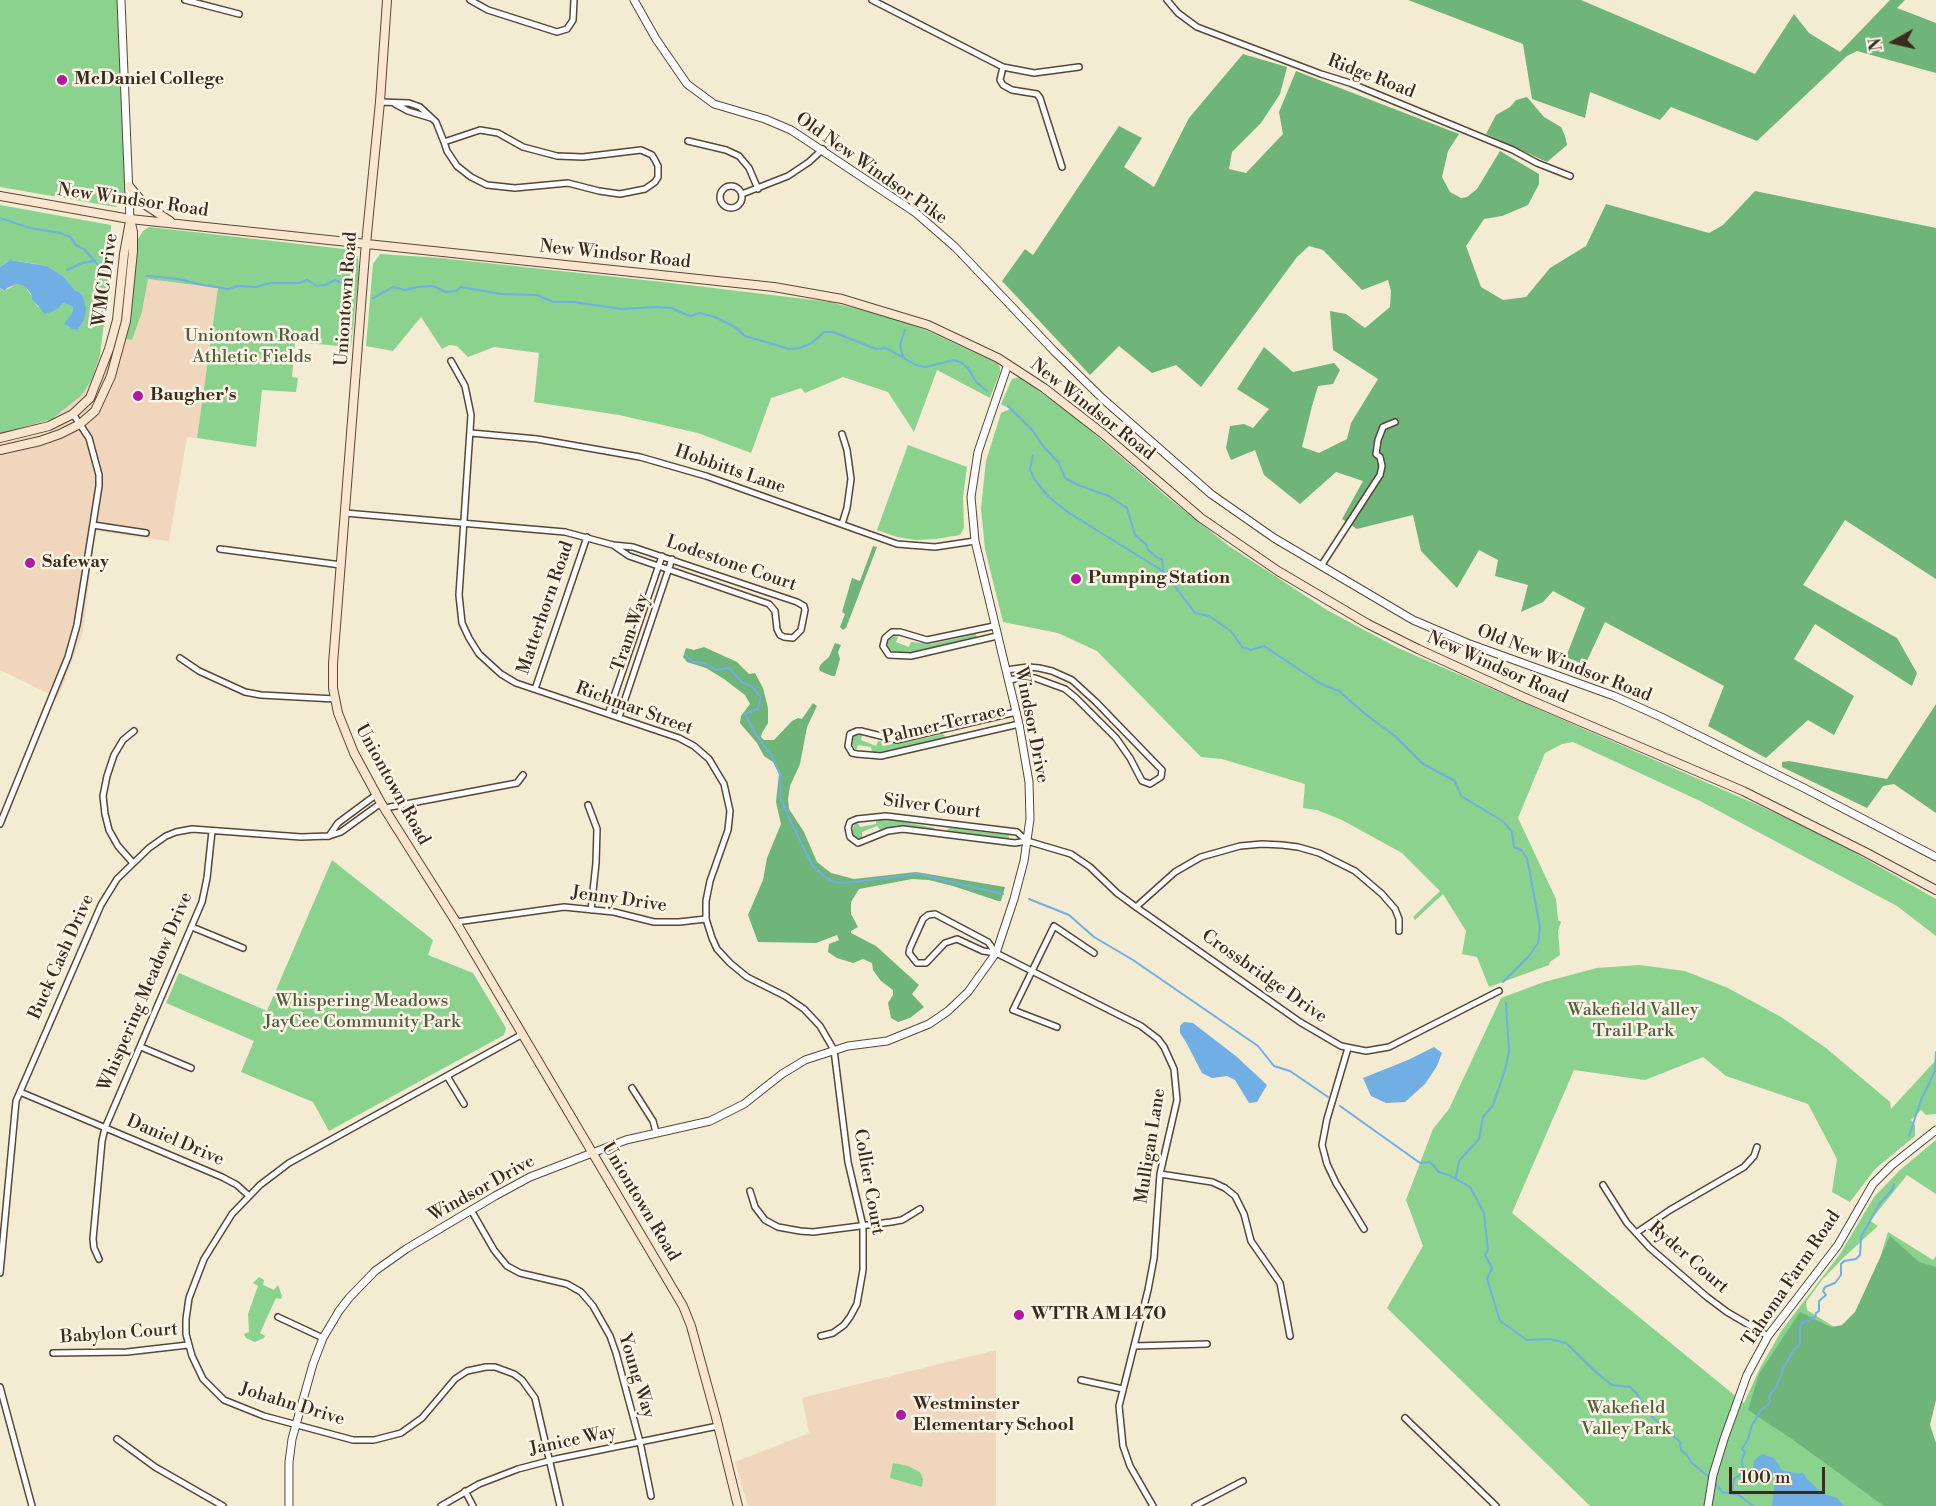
<!DOCTYPE html>
<style>
body{margin:0}
#map{position:relative;width:1936px;height:1506px;overflow:hidden;background:#f3ebd2;font-family:"Libre Bodoni",serif}
canvas{display:block}
.north{position:absolute;left:1864px;top:12px;width:60px;height:60px;-webkit-text-stroke:4px #fcf5e5;paint-order:stroke;rotate:262deg;font-size:16px;font-weight:700;line-height:24px;text-align:center;color:#3b2a1e}
.north::after{content:'';display:block;margin:auto;width:21px;height:27px;background:#3b2a1e;clip-path:polygon(50% 0,100% 100%,50% 72%,0 100%)}
.scale{position:absolute;left:1729px;top:1467px;width:96px;height:27px;box-sizing:border-box;border:3px solid #3b2a1e;border-top:0;padding-left:8px;font-size:18px;line-height:21px;white-space:nowrap;color:#3b2a1e;-webkit-text-stroke:4px #fcf5e5;paint-order:stroke}
</style>
<div id="map">
<canvas width="1936" height="1506"></canvas>
<div class="north">N</div>
<div class="scale">100 m</div>
</div>
<script>
const ctx = document.querySelector('canvas').getContext('2d');
ctx.lineJoin = 'round';
function paint(path, color) { ctx.fillStyle = color; ctx.fill(path, 'evenodd'); }
const toPath = rows => new Path2D(rows.map(r => 'M' + r).join(''));
function stroke(path, color, width, dash) { ctx.strokeStyle = color; ctx.lineWidth = width; ctx.lineCap = dash ? 'butt' : 'round'; ctx.setLineDash(dash || []); ctx.stroke(path); }
function write(font, color, halo, rows, align = 'center') {
  ctx.font = font + ' "Libre Bodoni",serif'; ctx.lineWidth = 5; ctx.setLineDash([]); ctx.textBaseline = 'middle'; ctx.strokeStyle = halo; ctx.fillStyle = color; for (const [text, x, y, turn = 0] of rows) {
    ctx.save(); ctx.translate(x, y); ctx.rotate((+turn || 0) * Math.PI / 180); ctx.textAlign = isNaN(turn) ? turn : align; if (halo) ctx.strokeText(text, 0, 0); ctx.fillText(text, 0, 0); ctx.restore();
  }
}
const built = toPath([
 [148,279,218,288,197,438,187,437,169,541,95,531,83,632,58,698,0,670,0,433,17,429,92,379,100,355,126,339,132,340,142,312],
 [996,1350,996,1506,748,1506,735,1462,809,1433,802,1398]
]);
const green = toPath([
 [0,0,121,0,127,194,124,201,116,207,0,187],
 [0,205,111,225,109,283,100,355,92,379,82,395,52,419,0,433,0,288,4,291,17,284,26,287,37,306,47,312,58,309,63,303,73,307,72,313,65,324,68,327,78,330,84,320,82,294,75,290,63,276,47,266,36,264,10,260,0,267],
 [149,227,353,250,358,257,359,271,351,347,295,342,292,377,298,378,296,392,262,390,256,447,197,438,218,288,148,279,142,312,132,340,126,339,131,319,138,239,143,231],
 [380,254,440,258,663,282,830,302,894,318,923,329,997,363,1000,367,1000,372,990,398,937,370,914,432,888,392,843,377,805,393,801,388,771,398,751,453,698,433,619,415,534,402,539,353,494,347,468,357,457,346,449,345,442,349,421,317,393,351,366,346,373,264],
 [1019,377,1074,416,1167,497,1229,546,1327,610,1396,647,1758,805,1829,838,1936,899,1936,936,1897,906,1700,801,1573,742,1562,744,1545,753,1518,818,1556,899,1558,920,1561,922,1558,931,1560,955,1550,962,1549,965,1489,987,1477,957,1462,954,1466,931,1443,894,1415,920,1413,917,1440,891,1402,853,1342,820,1317,810,1303,808,1305,784,1222,759,1201,757,1097,651,1058,633,1003,622,985,549,981,508,986,461,1001,413,1010,409,1001,404,1012,379],
 [908,445,967,467,963,497,964,528,960,535,936,539,916,540,897,537,877,530],
 [976,634,977,638,914,653,895,652,890,650,887,647,889,639,894,636,898,637,896,642,909,647,911,642,931,644],
 [943,734,946,737,944,738,886,752,872,752,871,747,858,745,856,750,851,743,853,737,859,734,862,735,861,740,876,746,878,741,898,744],
 [876,819,894,820,935,828,932,830,897,826,880,830,877,826,862,832,862,838,858,838,854,835,852,831,854,825,858,823,860,827,876,824],
 [950,828,1009,835,1009,840,949,833,947,830],
 [332,860,433,940,428,955,473,973,506,1028,504,1035,329,1131,313,1102,241,1072,254,1041,166,1003,179,973,267,1011],
 [1639,965,1685,971,1728,988,1781,1017,1826,1048,1890,1102,1891,1109,1936,1060,1936,1114,1926,1115,1921,1110,1911,1120,1915,1125,1915,1136,1875,1169,1850,1202,1832,1192,1837,1159,1808,1104,1726,1076,1703,1057,1645,1080,1574,1070,1512,1213,1744,1403,1761,1366,1782,1330,1840,1254,1874,1197,1900,1170,1936,1140,1936,1194,1907,1175,1870,1221,1878,1226,1843,1258,1822,1280,1806,1302,1807,1310,1855,1340,1888,1232,1933,1260,1936,1256,1936,1395,1919,1465,1883,1506,1590,1506,1387,1308,1423,1246,1406,1200,1433,1129,1449,1109,1501,998,1544,982,1597,968],
 [259,1277,264,1280,263,1285,274,1290,278,1285,282,1296,281,1299,276,1298,260,1333,265,1336,264,1338,255,1342,246,1338,244,1334,249,1332,248,1314,258,1286,253,1283],
 [893,1463,908,1466,920,1472,923,1479,922,1487,890,1478]
]);
const forest = toPath([
 [1408,0,1581,0,1755,74,1794,14,1809,33,1840,52,1890,0,1905,0,1897,8,1936,23,1936,73,1857,51,1847,56,1757,141,1671,107,1660,120,1590,92,1585,118,1532,99,1523,44],
 [1243,54,1287,67,1280,94,1261,123,1232,152,1229,169,1246,173,1283,134,1279,112,1296,71,1459,134,1448,151,1442,177,1450,192,1461,198,1467,197,1477,189,1500,151,1539,174,1539,184,1528,205,1502,216,1484,219,1466,246,1481,287,1503,300,1526,297,1550,268,1586,246,1606,204,1709,233,1723,225,1755,191,1936,228,1936,579,1845,520,1803,585,1897,638,1917,673,1912,686,1815,624,1794,659,1854,696,1834,735,1808,720,1766,758,1708,726,1724,686,1605,622,1585,665,1566,657,1585,608,1553,591,1543,602,1521,612,1528,585,1495,576,1498,560,1479,550,1457,588,1421,551,1413,515,1357,529,1342,519,1363,481,1336,472,1300,504,1264,475,1255,450,1231,460,1226,448,1230,426,1244,424,1253,428,1269,409,1237,389,1264,347,1293,372,1334,363,1340,370,1333,384,1318,386,1312,406,1302,447,1319,453,1347,439,1351,423,1378,379,1333,350,1330,311,1346,314,1365,328,1390,307,1391,291,1388,280,1362,290,1323,250,1309,246,1297,257,1201,387,1176,365,1152,373,1119,346,1090,375,1002,281,1025,249,1033,255,1119,126,1142,138,1124,167,1154,187,1189,118],
 [1527,97,1544,117,1561,127,1565,136,1567,145,1547,162,1486,134,1496,115,1510,107,1516,100],
 [873,546,877,547,846,628,843,630,840,627,845,614,842,612,852,578,860,581],
 [835,643,841,645,838,652,840,659,835,676,832,676,820,671,819,668,821,664,829,657],
 [704,647,737,662,749,674,755,673,763,688,768,708,768,723,762,733,761,737,764,740,774,740,792,721,798,718,802,719,813,703,817,706,807,727,800,764,790,786,788,799,789,809,804,832,817,862,831,873,854,879,916,872,1005,887,1001,901,998,901,953,886,929,880,912,879,859,889,851,902,851,914,858,927,851,931,851,933,876,946,919,985,912,994,924,1007,910,1018,898,1022,891,1018,888,1003,893,995,893,990,881,981,873,970,872,963,863,959,853,963,837,958,828,952,829,944,839,940,837,935,816,943,758,942,748,915,763,880,767,858,781,824,776,802,779,774,773,762,764,756,757,743,740,723,741,716,750,704,745,695,724,679,706,668,687,662,683,657,686,648,694,650],
 [1936,704,1936,813,1894,784,1883,786,1867,808,1782,767,1782,762,1789,761,1887,779],
 [1890,1236,1919,1262,1936,1267,1936,1400,1930,1425,1936,1443,1936,1506,1884,1506,1792,1439,1748,1410,1759,1374,1800,1312,1831,1327,1842,1325,1855,1312]
]);
const water = toPath([
 [10,260,47,266,63,276,75,290,82,294,86,309,84,320,78,330,72,329,64,324,72,313,73,307,63,303,58,309,45,314,32,299,31,294,26,287,17,284,7,288,5,291,0,288,0,267],
 [1184,1022,1193,1023,1237,1057,1267,1085,1257,1102,1249,1103,1235,1080,1227,1076,1212,1078,1202,1073,1186,1042,1180,1033,1180,1026],
 [1434,1047,1442,1053,1437,1066,1425,1084,1405,1102,1386,1103,1371,1096,1363,1078,1408,1060],
 [1761,1454,1774,1458,1782,1470,1799,1474,1803,1472,1807,1479,1822,1493,1837,1498,1844,1506,1772,1506,1775,1480,1772,1474,1764,1471,1755,1472,1753,1469,1754,1461]
]);
const stream = toPath([
 [0,218,30,228,60,233,70,237,76,245,84,249,106,274],
 [67,270,82,263,94,261],
 [147,276,178,279,203,285,228,289,238,286,256,287,271,283,299,283,307,280,317,286,325,285,335,280,341,283,348,284,352,287],
 [373,298,393,287,405,290,417,287,433,286,446,292,456,291,461,287,501,294,537,295,553,302,574,302,621,309,655,307,671,308,690,316,700,313,715,317,735,327,745,336,790,349,800,348,812,343,824,332,833,332,876,349,886,348,916,365,926,367,954,360,962,363,968,368,976,382,987,391],
 [903,357,900,345,905,330],
 [1008,406,1033,431,1042,445,1059,463,1065,478,1078,485,1109,496,1127,508,1135,535,1146,544,1148,550,1158,558,1162,559,1163,571],
 [1033,455,1030,469,1034,479,1049,497,1069,513,1163,571,1195,613,1209,616,1231,631,1242,647,1251,650,1264,646,1321,684,1339,691,1364,713,1396,737,1423,764,1455,781,1461,796,1504,822,1512,832,1514,847,1521,850,1527,858,1540,927,1538,943,1529,956,1503,982],
 [686,655,693,662,704,663,716,670,729,668,742,682,751,686,761,697,758,709,745,714,755,733,773,758,781,776,780,797,791,822,812,865,827,879,839,883,854,882,918,874,1003,894],
 [1029,899,1069,915,1094,937,1133,960,1258,1046,1274,1066,1290,1071,1328,1097],
 [1340,1106,1420,1163,1430,1162,1439,1172,1449,1175,1470,1187,1484,1213,1488,1250,1485,1255,1492,1268,1487,1279,1500,1321,1527,1340,1550,1339,1566,1343,1597,1373,1612,1385,1630,1387,1637,1394,1648,1413,1680,1442,1681,1450,1687,1455,1691,1462,1711,1479],
 [1909,1136,1921,1100,1935,1071,1936,1052],
 [1456,1177,1459,1161,1479,1139,1483,1117,1493,1105,1505,1070,1509,1052,1506,1003],
 [1715,1483,1722,1492,1739,1495,1753,1506],
 [1732,1493,1734,1479,1740,1475,1743,1470,1742,1459,1745,1452,1742,1449,1748,1439,1752,1425,1761,1410,1768,1405,1770,1401,1769,1396,1777,1386,1784,1367,1793,1351,1800,1344,1800,1327,1802,1323,1815,1317,1816,1313,1819,1311,1819,1301,1826,1295,1823,1291,1825,1287,1835,1283,1841,1275,1841,1264,1844,1261,1856,1259,1860,1255,1861,1237,1880,1203,1892,1190,1894,1184]
]);
const minor = toPath([
 [185,0,239,14],
 [470,0,488,10,557,32,567,29,573,20,574,0],
 [872,0,1003,67,1034,73,1079,67],
 [1167,0,1178,13,1197,27,1321,74,1350,83,1513,150,1537,163,1570,176],
 [1003,67,1000,80,1003,85,1012,90,1037,94,1040,98,1062,167],
 [380,102,409,103,420,107,436,122,444,142],
 [395,104,408,111,431,118],
 [480,130,498,133,523,147,557,156,583,157,641,150,652,155,655,160,658,166,658,177,655,182,645,189,620,194,599,191,568,183,515,188,487,185,471,177,457,166,447,151,444,142,480,130],
 [688,141,726,150,739,156,749,168,758,189],
 '720 197a11 11 0 1 1 22 0a11 11 0 1 1-22 0Z',
 [742,194,788,176,809,162,823,149],
 [451,361,465,386,471,415,459,595,462,623,469,638,479,654,501,674,516,683,679,738,694,746,709,759,724,784,730,811,728,830,710,881,706,901,706,919,712,938,717,949,730,963,747,977,785,996,804,1009,820,1026,834,1050,848,1162,863,1226,863,1270,857,1304,850,1317,844,1325,833,1333,821,1336],
 [471,433,537,439,640,457,706,476,897,544,935,547,975,541],
 [345,513,565,532,613,545,633,547,797,602,804,606,805,610,801,630,793,638,784,637,780,635,777,629,775,611,769,604,629,556,613,545],
 [842,524,847,508,851,479,847,450,842,434],
 [93,525,146,533],
 [220,549,341,565],
 [1321,566,1380,475,1382,466,1380,457,1376,454,1378,440,1383,427,1395,422],
 [994,626,927,640,900,632,892,632,885,638,883,646,889,655,911,656,997,636],
 [180,658,199,671,245,692,261,695,335,699],
 [1006,670,1028,667,1039,668,1052,671,1072,680,1096,702,1158,766,1162,770,1161,777,1150,784,1142,781,1130,758,1116,738,1076,698,1065,689,1035,678,1022,678,1008,680],
 [535,689,587,537],
 [1016,712,897,740,861,731,857,731,850,734,848,746,852,753,857,754,881,756,1019,724],
 [608,714,662,556],
 [619,717,672,559],
 [588,805,597,829,596,863,591,910],
 [385,808,517,783,523,775],
 [0,824,68,657,77,625,99,486,99,475,89,438,73,414],
 [329,836,338,823,377,794],
 [1027,841,1017,832,886,816,857,819,850,822,848,828,850,837,858,843,888,831,903,829,1015,843,1027,841,1071,854,1090,867,1117,893,1136,907,1300,1022,1341,1046,1366,1051,1389,1047,1499,991],
 [133,863,118,846,109,830,105,814,103,796,107,776,114,755,123,740,134,731],
 [1136,907,1175,872,1201,857,1240,846,1262,844,1282,845,1298,847,1319,853,1355,871,1382,894,1395,909,1399,919,1399,931],
 [456,922,564,907,614,912,654,922,679,922,706,919],
 [192,927,243,948],
 [996,953,988,942,935,914,928,915,923,919,910,948,909,953,917,963,926,963,945,943,957,939,983,951,996,953,1141,1026,1158,1039,1164,1047,1174,1069,1177,1100,1160,1174,1154,1258,1148,1290,1119,1406,1123,1446,1130,1466,1153,1506],
 [1057,1027,1013,1010,1054,926,1094,953],
 [521,1035,289,1163,260,1185,232,1214,204,1259,189,1298,186,1319,186,1334,192,1356,203,1379,224,1400,264,1416,353,1440,374,1440,401,1433,422,1418,455,1379,467,1371,486,1367,495,1367,514,1374,522,1380,535,1398,560,1506],
 [141,1047,191,1068],
 [1348,1048,1327,1119,1322,1145,1327,1164,1336,1183,1364,1229],
 [447,1076,464,1104],
 [632,1088,653,1121,656,1132],
 [20,1092,222,1177,237,1185,248,1195],
 [1160,1174,1212,1182,1225,1188,1235,1196,1244,1214,1251,1241,1280,1283,1290,1336],
 [1603,1185,1627,1223,1650,1248,1707,1297,1727,1312,1768,1336],
 [750,1191,755,1207,765,1220,778,1227,800,1231,813,1232,891,1222,902,1220,920,1209],
 [471,1210,494,1250,507,1266,520,1273,567,1284,581,1292,593,1306,610,1336,616,1353,640,1442,651,1496],
 [1636,1233,1670,1210,1744,1167,1754,1156,1757,1147],
 [99,1259,94,1248,93,1239,102,1141,105,1128,202,902,207,878,212,831],
 [0,1273,16,1101,101,905,117,879,149,848,166,836,176,832,192,829,301,837,329,836,341,832,381,803],
 [278,1317,323,1338],
 [1134,1346,1207,1344],
 [53,1353,127,1352,188,1345],
 [1081,1380,1123,1389],
 [0,1387,32,1506],
 [1405,1418,1496,1506],
 [117,1439,155,1467,223,1506],
 [465,1491,473,1506],
 [441,1506,479,1484,518,1469,556,1459,718,1426],
 [1195,1506,1243,1481]
]);
const tertiary = toPath([
 [121,0,130,219],
 [634,0,656,39,687,84,714,104,765,119,791,130,916,213,955,247,1054,351,1103,399,1211,494,1274,538,1413,620,1467,643,1614,696,1661,717,1804,788,1936,857],
 [289,1506,289,1462,292,1439,313,1364,323,1338,339,1311,349,1298,375,1271,406,1249,495,1196,530,1177,626,1140,710,1121,744,1104,782,1074,805,1060,848,1046,887,1041,929,1024,948,1011,968,992,996,953,1014,899,1024,861,1030,819,1029,782,1019,724,975,541,971,497,978,452,1008,364],
 [1708,1506,1713,1475,1724,1439,1747,1375,1768,1336,1838,1245,1873,1184,1892,1165,1936,1130]
]);
const secondary = toPath([
 [387,0,380,102,365,254,333,664,333,688,338,713,354,753,381,803,456,922,683,1306,691,1326,716,1417,738,1506],
 [129,186,144,204,170,221],
 [0,196,130,219,774,287,842,299,928,325,998,358,1044,388,1102,433,1201,518,1278,571,1368,624,1418,649,1523,697,1743,791,1865,852,1936,890],
 [0,438,49,426,73,414,90,398,109,349,117,320,124,254,130,221],
 [0,450,40,441,60,434,80,424,95,411,111,376,126,321,133,251,133,232,130,219]
]);
const markers = [
 [62,80,6,"#b5179e"],
 [138,396,6,"#b5179e"],
 [30,563,6,"#b5179e"],
 [1076,579,6,"#b5179e"],
 [1019,1315,6,"#b5179e"],
 [901,1415,6,"#b5179e"]
];
const streetNames = [
 ["Ridge Road",1371,77,21],
 ["Old New Windsor Pike",871,169,35],
 ["New Windsor Road",133,201,8],
 ["New Windsor Road",615,255,6],
 ["WMC Drive",106,280,-82],
 ["Uniontown Road",347,299,-86],
 ["New Windsor Road",1092,410,38],
 ["Hobbitts Lane",730,470,19],
 ["Lodestone Court",731,564,19],
 ["Matterhorn Road",546,608,-71],
 ["Tram Way",631,633,-71],
 ["Old New Windsor Road",1564,664,21],
 ["New Windsor Road",1497,668,24],
 ["Richmar Street",634,709,20],
 ["Palmer Terrace",944,725,-13],
 ["Windsor Drive",1031,725,79],
 ["Uniontown Road",392,785,61],
 ["Silver Court",932,807,7],
 ["Jenny Drive",619,900,8],
 ["Buck Cash Drive",62,957,-66],
 ["Crossbridge Drive",1264,977,35],
 ["Whispering Meadow Drive",146,992,-67],
 ["Daniel Drive",175,1141,23],
 ["Mulligan Lane",1151,1146,-81],
 ["Collier Court",868,1182,80],
 ["Windsor Drive",482,1189,-29],
 ["Uniontown Road",640,1202,59],
 ["Ryder Court",1688,1258,41],
 ["Tahoma Farm Road",1792,1279,-56],
 ["Babylon Court",119,1334,-4],
 ["Young Way",636,1376,73],
 ["Johahn Drive",292,1405,17],
 ["Janice Way",573,1441,-12]
];
const poiNames = [
 ["McDaniel College",74,80],
 ["Baugher's",150,396],
 ["Safeway",42,563],
 ["Pumping Station",1088,579],
 ["WTTR AM 1470",1031,1315],
 ["Westminster",913,1405],
 ["Elementary School",913,1426]
];
const parkNames = [
 ["Uniontown Road",252,337],
 ["Athletic Fields",252,358],
 ["Whispering Meadows",362,1002],
 ["JayCee Community Park",362,1023],
 ["Wakefield Valley",1633,1011],
 ["Trail Park",1633,1032],
 ["Wakefield",1626,1409],
 ["Valley Park",1626,1430]
];
paint(built, '#f0d6bc');
paint(green, '#8ad28e');
paint(forest, '#6fb479');
paint(water, '#70aee3');
stroke(stream, '#70aee3', 2);
stroke(minor, '#574739', 8);
stroke(tertiary, '#574739', 9);
stroke(secondary, '#574739', 10);
stroke(minor, '#fff', 5);
stroke(tertiary, '#fff', 7);
stroke(secondary, '#fce5cf', 8);
for (const [x, y, r, color] of markers) { const dot = new Path2D(); dot.arc(x, y, r, 0, 2 * Math.PI); ctx.fillStyle = color; ctx.fill(dot); stroke(dot, '#fcf5e5', 2); }
write('18px', '#3b2a1e', '#fcf5e5', streetNames);
write('bold 18px', '#3b2a1e', '#fcf5e5', poiNames, 'left');
write('18px', '#535c40', '#fcf5e5', parkNames);
</script>
